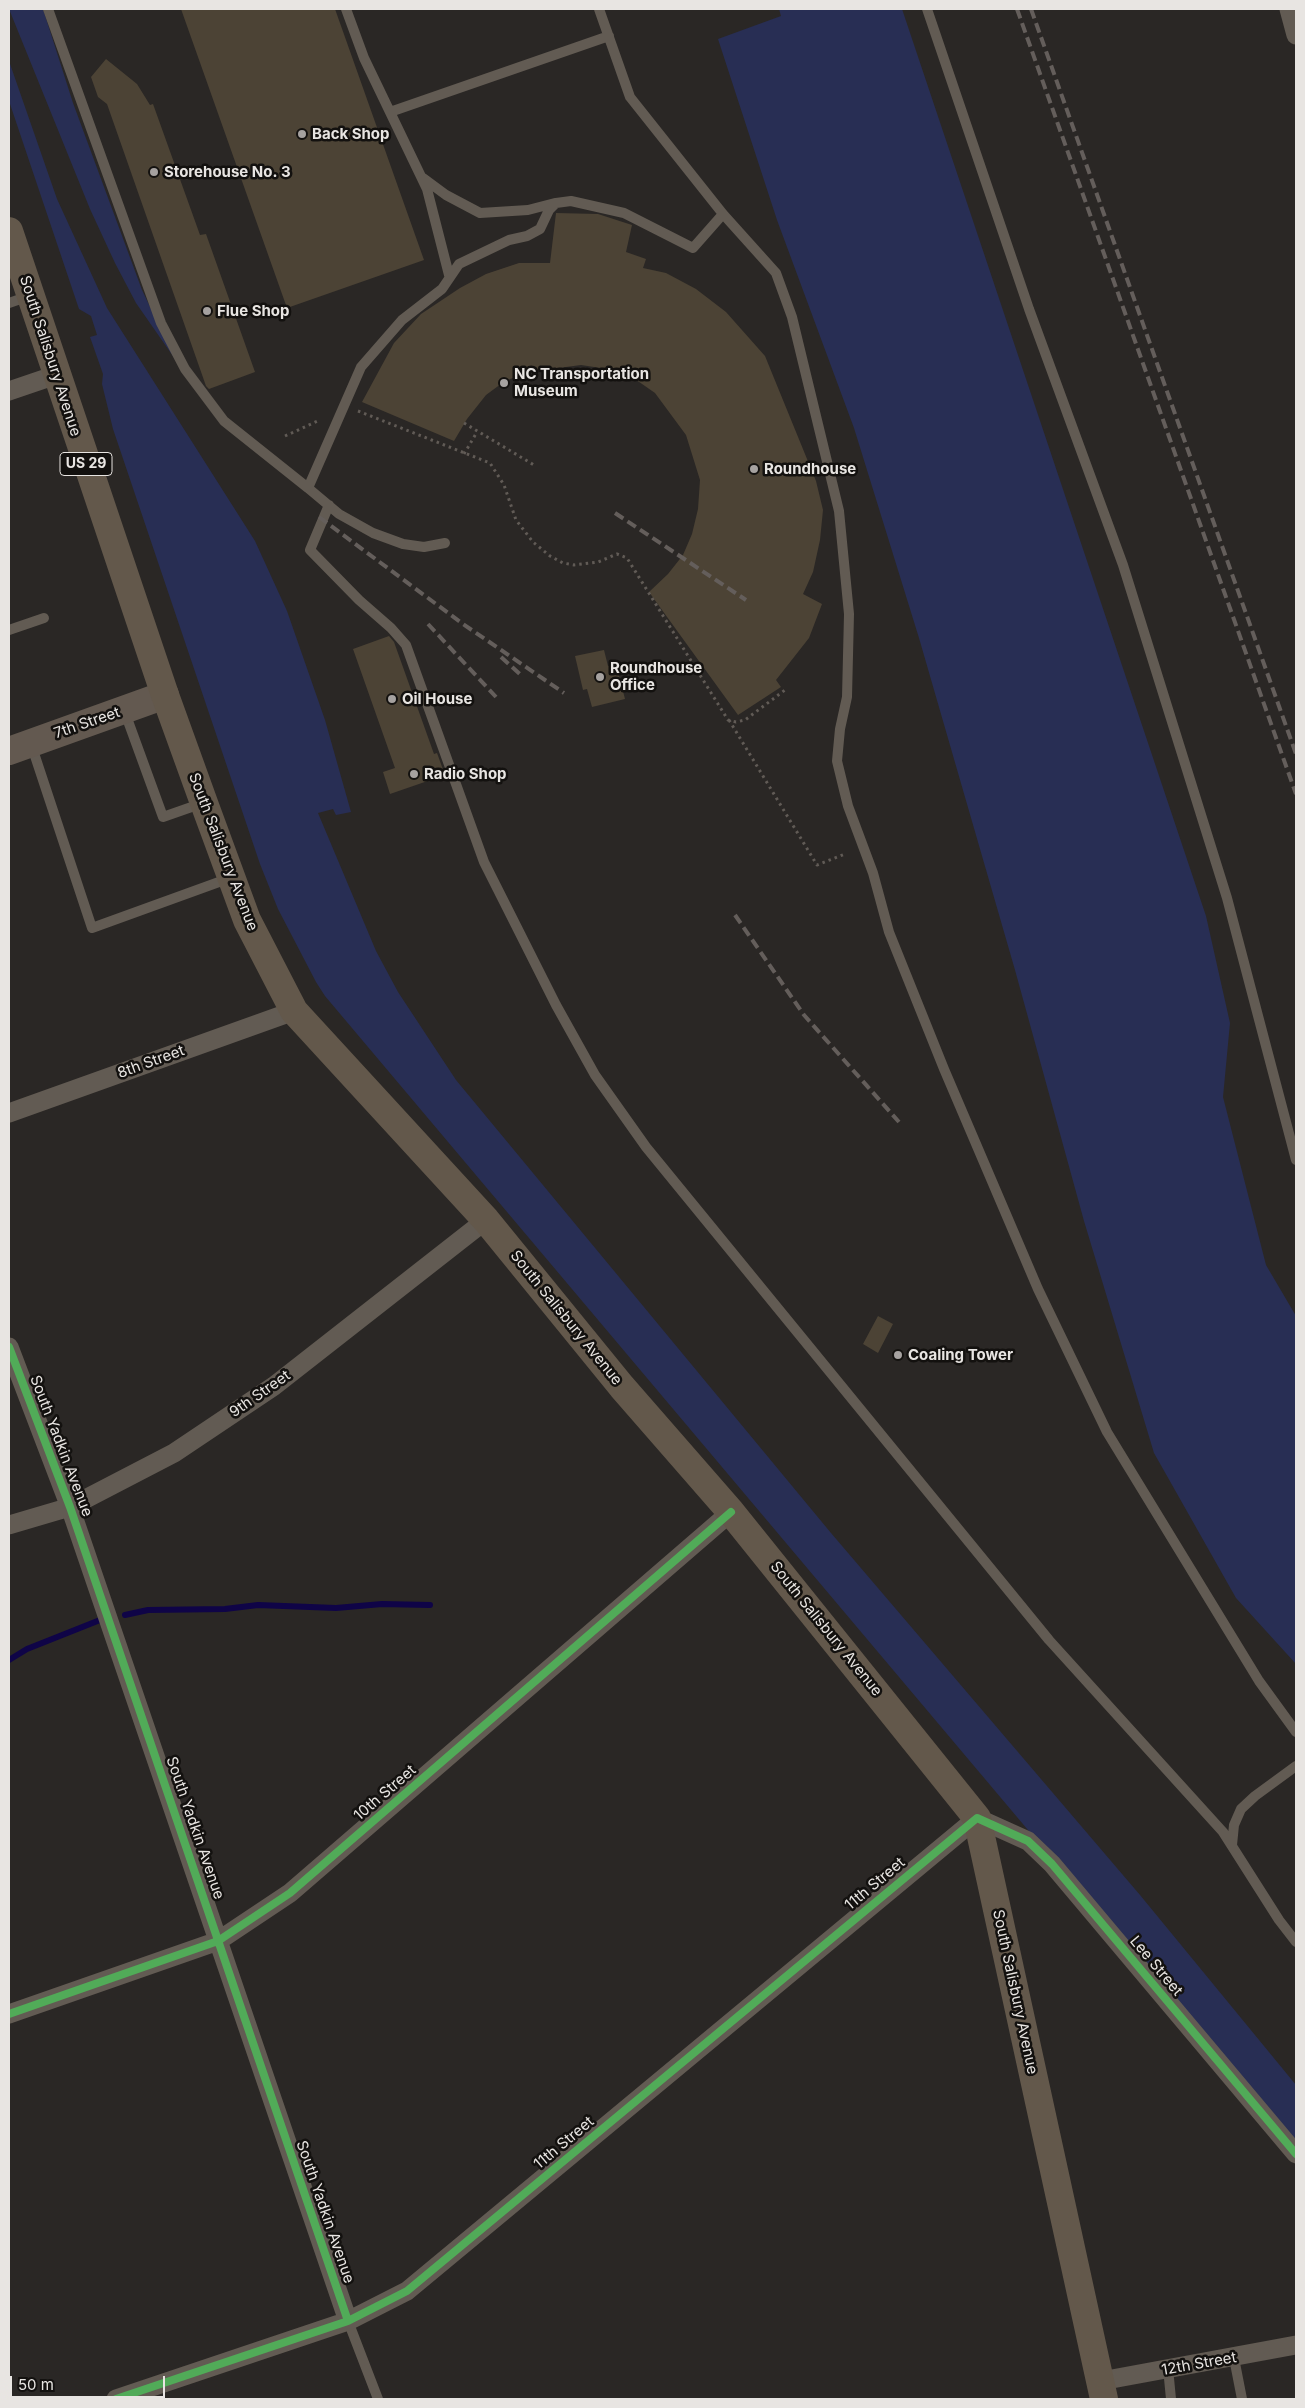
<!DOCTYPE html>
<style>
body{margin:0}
#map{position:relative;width:1305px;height:2408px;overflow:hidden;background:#2a2725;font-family:Inter,sans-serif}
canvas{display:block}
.frame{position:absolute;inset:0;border:10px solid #e8e5e2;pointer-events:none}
.scale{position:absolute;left:10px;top:2376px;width:155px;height:22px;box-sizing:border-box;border:2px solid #e8e5e2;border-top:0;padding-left:6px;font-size:15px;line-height:18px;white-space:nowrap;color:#e8e5e2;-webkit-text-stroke:4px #13110f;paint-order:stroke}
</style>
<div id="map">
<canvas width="1305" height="2408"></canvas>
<div class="frame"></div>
<div class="scale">50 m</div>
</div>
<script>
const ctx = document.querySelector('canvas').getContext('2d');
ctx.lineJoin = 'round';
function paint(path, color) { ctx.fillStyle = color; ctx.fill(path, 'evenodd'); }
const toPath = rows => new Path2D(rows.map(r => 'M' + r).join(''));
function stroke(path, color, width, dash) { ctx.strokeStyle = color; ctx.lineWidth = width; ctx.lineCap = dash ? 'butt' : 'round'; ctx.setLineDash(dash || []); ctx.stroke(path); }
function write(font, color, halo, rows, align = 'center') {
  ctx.font = font + ' Inter,sans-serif'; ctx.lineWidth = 5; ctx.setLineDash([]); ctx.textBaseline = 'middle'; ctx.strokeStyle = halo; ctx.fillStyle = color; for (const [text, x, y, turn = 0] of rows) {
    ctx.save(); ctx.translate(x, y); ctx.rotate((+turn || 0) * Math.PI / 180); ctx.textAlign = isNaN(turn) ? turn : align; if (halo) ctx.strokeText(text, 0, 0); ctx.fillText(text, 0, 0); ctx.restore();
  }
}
const green = toPath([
 [9,9,43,9,73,103,142,290,175,359,136,303,115,263,90,209],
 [779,9,902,9,1206,916,1230,1023,1223,1097,1266,1265,1296,1316,1296,1664,1236,1598,1154,1453,1084,1221,1015,970,919,638,854,428,777,220,718,39,781,16],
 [9,61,57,199,107,308,255,541,287,611,325,720,351,812,336,815,333,809,318,813,376,951,398,992,456,1080,831,1533,1140,1895,1296,2085,1296,2148,325,996,316,982,278,909,260,864,113,429,102,384,103,374,90,337,97,335,91,316,79,309,9,101]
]);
const stream = toPath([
 [125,1615,148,1610,225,1609,258,1605,336,1608,382,1604,430,1605],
 [9,1660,27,1649,100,1620]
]);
const building = toPath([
 [181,9,335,9,424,260,287,308],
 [106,59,137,84,150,105,153,104,200,235,206,234,255,372,209,389,206,386,107,104,98,97,91,77],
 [556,213,598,214,632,225,626,252,646,259,643,268,666,273,696,289,726,312,765,356,816,481,823,510,820,540,813,572,803,594,822,604,809,638,776,680,781,687,738,715,649,592,668,574,683,555,692,534,698,509,700,480,686,435,655,393,632,377,607,369,581,365,529,372,505,381,486,395,467,419,454,441,362,402,394,343,421,314,460,288,486,274,519,263,550,263],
 [389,636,394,642,434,754,437,753,445,775,390,794,383,772,395,768,353,649],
 [604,650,608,666,616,664,625,699,592,707,587,689,583,690,575,656],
 [878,1316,893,1324,878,1353,863,1344]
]);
const path = toPath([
 [358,411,490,463,504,485,516,520,533,542,550,556,563,563,574,565,598,562,617,554,627,558,728,720,736,722,745,720,785,690],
 [464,423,534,465],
 [285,436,320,420],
 [464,454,477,432],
 [729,720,817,865,845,854]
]);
const lane = toPath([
 [48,9,161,323,185,369,224,421,308,488,361,367,402,320,442,289,459,264,509,240,527,236,540,229,549,210,556,203,571,201,624,213,693,248,723,214],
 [346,9,364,58,427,189,449,275],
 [599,9,630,97,723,214,776,273,792,317,839,511,849,614,847,697,840,729,837,761,848,806,873,873,889,932,944,1069,1038,1289,1107,1432,1259,1681,1296,1732],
 [927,9,1029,309,1123,565,1227,898,1296,1160],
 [390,112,609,36],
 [423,178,446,195,480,213,528,210,555,203],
 [9,303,29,296],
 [308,488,339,514,373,533,403,544,424,547,445,543],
 [329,505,310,550,359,600,391,628,406,645,484,862,556,1005,595,1075,646,1147,1049,1640,1223,1832,1279,1920,1296,1942],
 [9,630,44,618],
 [124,710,163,817,203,803],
 [31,744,92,928,230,878],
 [1232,1845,1234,1825,1241,1809,1255,1796,1296,1766],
 [348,2321,378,2399],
 [1234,2358,1242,2399],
 [1168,2368,1171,2399]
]);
const street = toPath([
 [1289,9,1296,35],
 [9,391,56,375],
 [9,1113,294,1011],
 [9,1347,70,1507,348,2321],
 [9,1525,70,1507,174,1453,274,1386,486,1220],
 [9,2014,218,1941,290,1893,731,1512],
 [1101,2381,1296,2345],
 [116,2399,348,2321,407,2291,977,1818,1028,1841,1052,1864,1296,2154]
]);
const secondary = toPath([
 [9,751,165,695]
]);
const primary = toPath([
 [9,231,165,695,204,803,247,920,294,1011,486,1220,622,1387,731,1512,977,1818,1104,2399]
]);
const rail = toPath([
 [1017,9,1296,794],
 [1031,9,1296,754],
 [615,513,746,600],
 [319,517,463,624,564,693],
 [428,624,496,697],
 [501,657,522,676],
 [735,915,804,1015,899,1122]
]);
const cycleway = toPath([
 [9,1347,70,1507,348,2321],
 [9,2014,218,1941,290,1893,731,1512],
 [116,2399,348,2321,407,2291,977,1818,1028,1841,1052,1864,1296,2154]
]);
const markers = [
 [302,134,5,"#a6a2a0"],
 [154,172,5,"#a6a2a0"],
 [207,311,5,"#a6a2a0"],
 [504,383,5,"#a6a2a0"],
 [754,469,5,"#a6a2a0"],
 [600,677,5,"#a6a2a0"],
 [392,699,5,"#a6a2a0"],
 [414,774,5,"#a6a2a0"],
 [898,1355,5,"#a6a2a0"]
];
const shields = [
 [86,464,52]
];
const shieldNames = [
 ["US 29",86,464]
];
const poiNames = [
 ["Back Shop",312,134],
 ["Storehouse No. 3",164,172],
 ["Flue Shop",217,311],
 ["NC Transportation",514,374],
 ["Museum",514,391],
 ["Roundhouse",764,469],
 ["Roundhouse",610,668],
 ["Office",610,685],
 ["Oil House",402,699],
 ["Radio Shop",424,774],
 ["Coaling Tower",908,1355]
];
const streetNames = [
 ["South Salisbury Avenue",50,356,72],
 ["7th Street",87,723,-19],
 ["South Salisbury Avenue",223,852,69],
 ["8th Street",151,1062,-20],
 ["South Salisbury Avenue",566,1318,51],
 ["9th Street",260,1394,-35],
 ["South Yadkin Avenue",61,1446,69],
 ["South Salisbury Avenue",826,1629,51],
 ["10th Street",385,1793,-41],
 ["South Yadkin Avenue",195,1828,71],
 ["11th Street",875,1884,-40],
 ["Lee Street",1156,1966,50],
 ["South Salisbury Avenue",1015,1992,78],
 ["11th Street",564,2143,-40],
 ["South Yadkin Avenue",325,2212,71],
 ["12th Street",1199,2364,-10]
];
paint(green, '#282e54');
stroke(stream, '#0f0447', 6);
paint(building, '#4c4335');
stroke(path, '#615b56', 3, [2.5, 4]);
stroke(lane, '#625b53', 10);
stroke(street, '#625b53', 19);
stroke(secondary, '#635950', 28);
stroke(primary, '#63584b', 28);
stroke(rail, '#645e5b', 4, [10, 5]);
stroke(cycleway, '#51ab58', 8);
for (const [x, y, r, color] of markers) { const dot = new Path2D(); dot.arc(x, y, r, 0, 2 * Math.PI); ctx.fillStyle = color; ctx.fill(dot); stroke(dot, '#13110f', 2); }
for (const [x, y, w] of shields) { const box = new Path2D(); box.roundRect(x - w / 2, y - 11.5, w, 23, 4); ctx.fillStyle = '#13110f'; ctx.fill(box); stroke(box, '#e8e5e2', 1); }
write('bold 14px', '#e8e5e2', null, shieldNames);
write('bold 15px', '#e8e5e2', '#13110f', poiNames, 'left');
write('15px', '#e8e5e2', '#13110f', streetNames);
</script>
